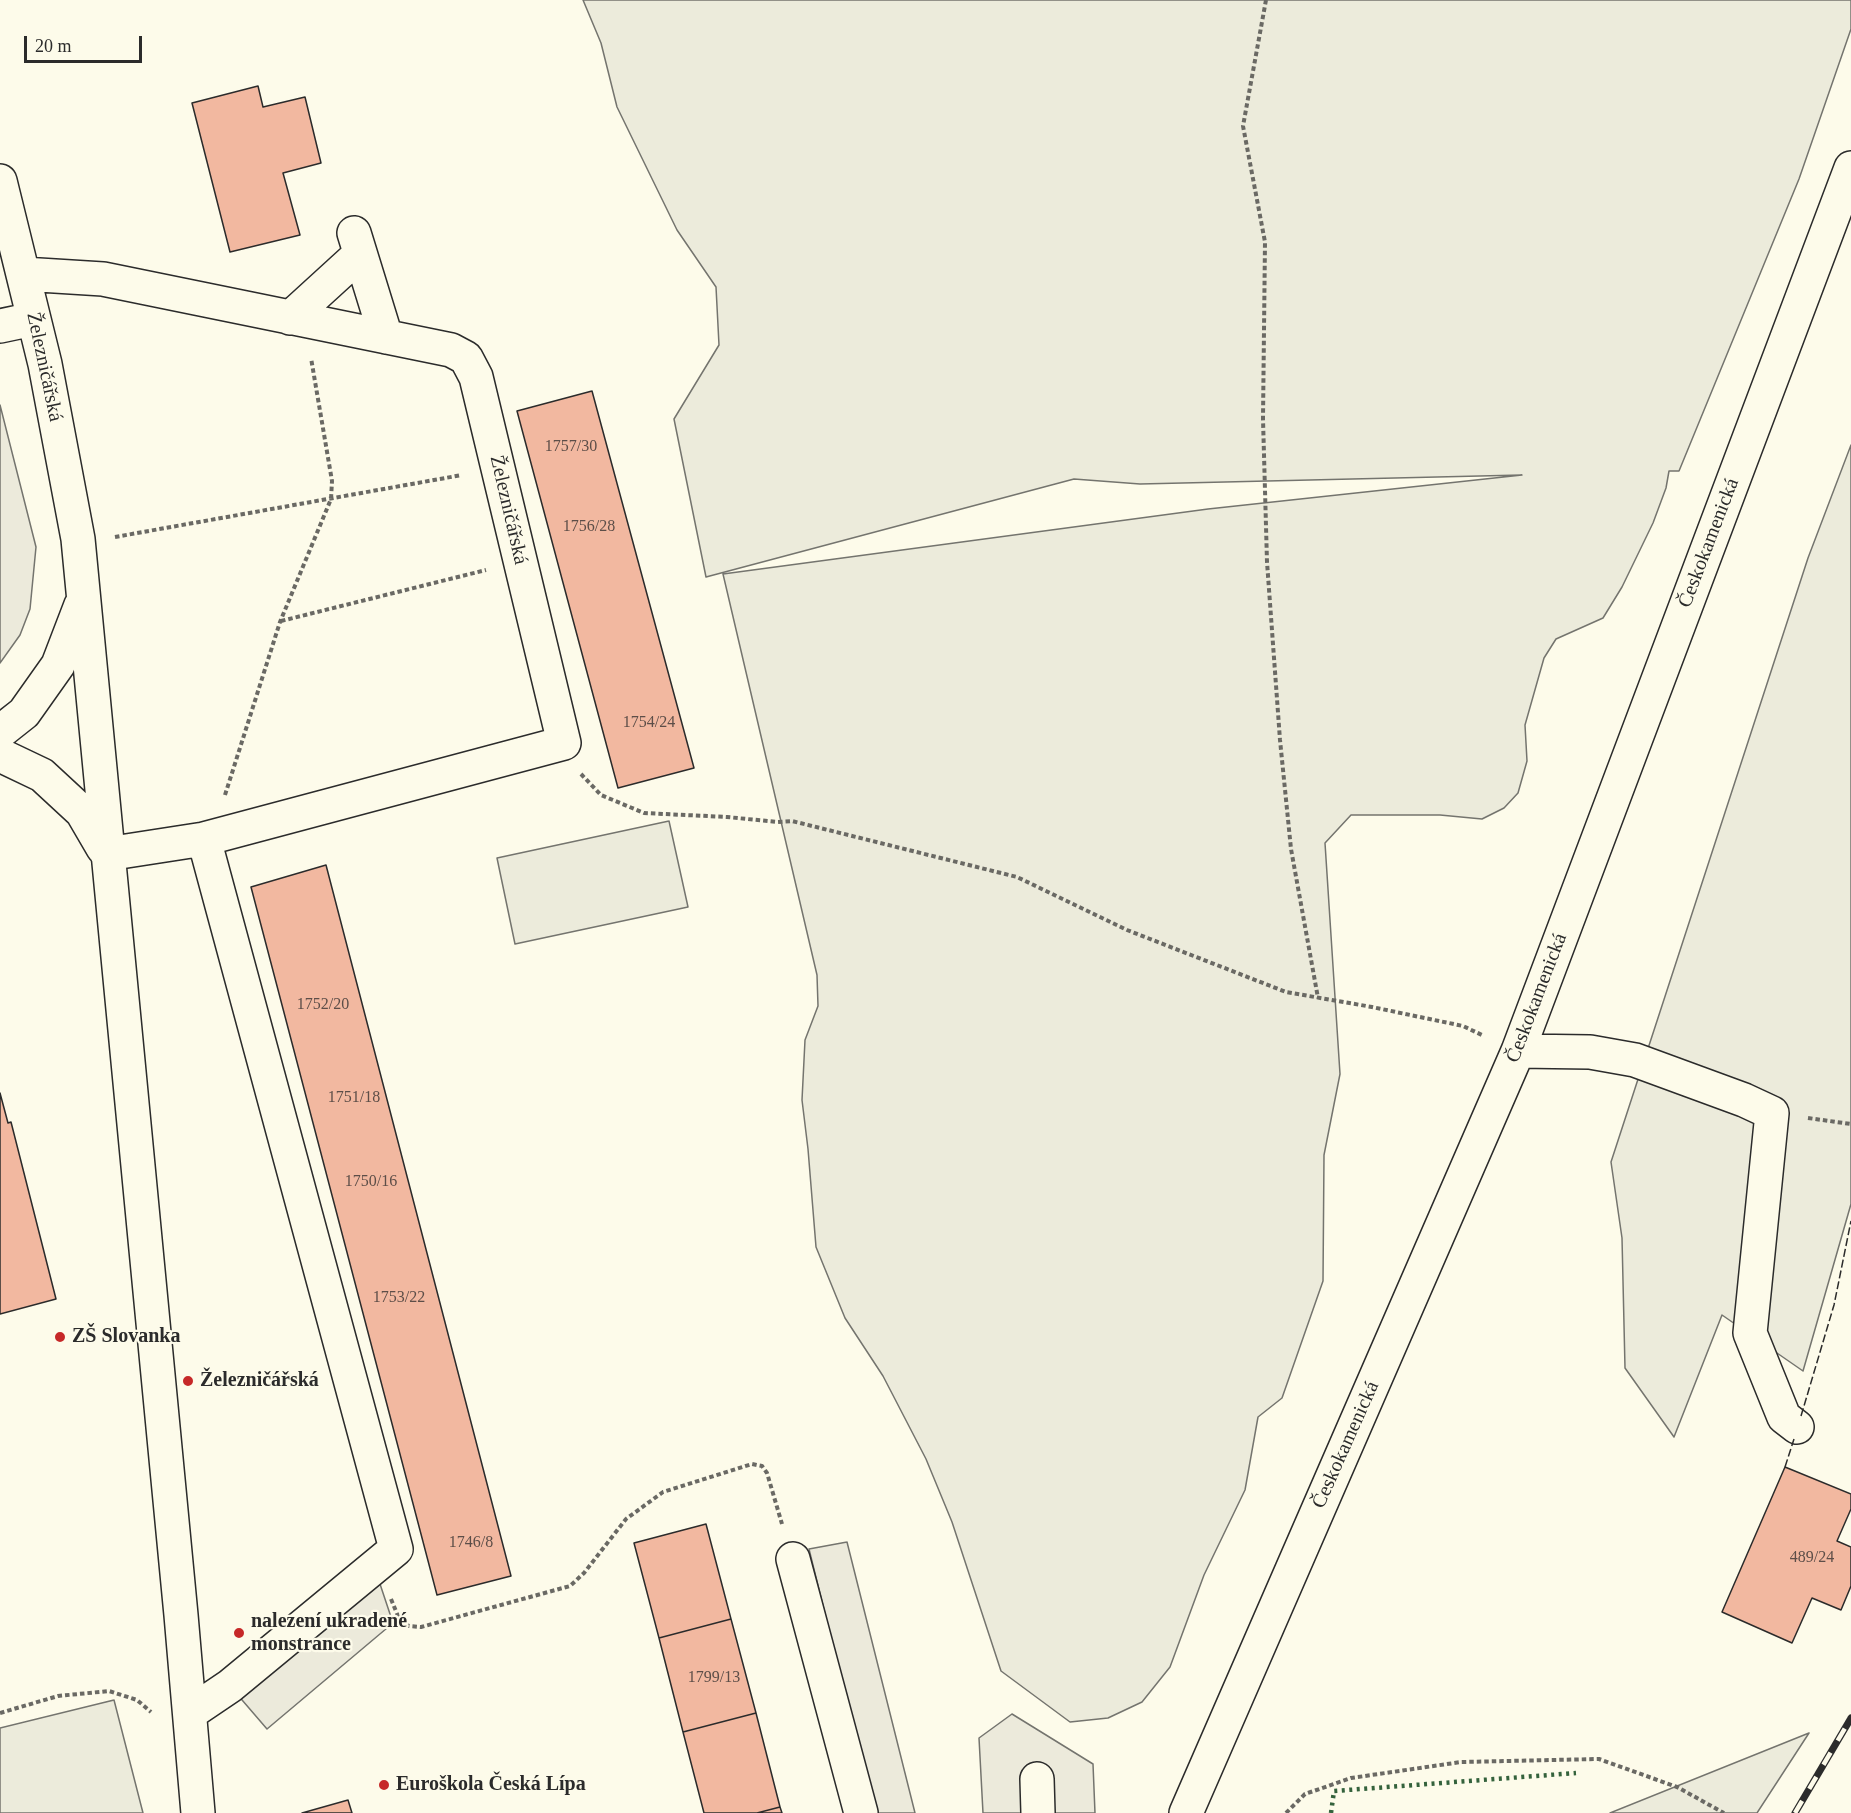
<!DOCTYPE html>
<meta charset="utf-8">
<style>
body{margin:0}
#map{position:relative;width:1851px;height:1813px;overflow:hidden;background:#fdfbea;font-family:"Times New Roman",serif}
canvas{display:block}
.scale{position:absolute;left:24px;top:36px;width:118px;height:27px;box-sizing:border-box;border:3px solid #2b2b2b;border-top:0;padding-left:8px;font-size:18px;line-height:21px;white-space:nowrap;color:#2b2b2b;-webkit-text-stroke:4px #fdfbea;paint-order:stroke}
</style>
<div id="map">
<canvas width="1851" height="1813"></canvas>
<div class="scale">20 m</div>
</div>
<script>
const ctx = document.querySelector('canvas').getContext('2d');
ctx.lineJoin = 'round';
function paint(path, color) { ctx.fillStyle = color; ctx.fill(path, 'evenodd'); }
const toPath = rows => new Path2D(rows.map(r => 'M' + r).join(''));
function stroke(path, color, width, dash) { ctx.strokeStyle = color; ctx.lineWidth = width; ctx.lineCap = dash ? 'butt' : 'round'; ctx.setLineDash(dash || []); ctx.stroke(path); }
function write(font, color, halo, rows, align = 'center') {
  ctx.font = font + ' "Times New Roman",serif'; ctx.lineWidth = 4.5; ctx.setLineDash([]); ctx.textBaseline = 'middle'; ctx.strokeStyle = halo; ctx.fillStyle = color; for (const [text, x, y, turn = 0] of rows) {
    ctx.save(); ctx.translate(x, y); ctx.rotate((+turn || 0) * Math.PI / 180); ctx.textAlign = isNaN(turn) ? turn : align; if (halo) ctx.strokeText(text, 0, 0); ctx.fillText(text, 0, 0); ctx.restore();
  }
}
const green = toPath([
 [583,0,1851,0,1851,29,1799,179,1679,471,1669,471,1666,488,1653,523,1622,587,1603,618,1556,639,1544,658,1525,725,1527,761,1518,793,1504,808,1482,819,1440,815,1351,815,1325,843,1340,1074,1324,1155,1323,1281,1282,1398,1258,1417,1245,1490,1204,1575,1170,1667,1142,1702,1108,1718,1070,1722,1001,1671,952,1522,926,1459,883,1376,845,1318,816,1247,808,1149,802,1100,805,1040,818,1006,817,975,723,574,1208,509,1522,475,1140,484,1074,479,706,577,674,419,719,345,716,287,677,230,617,107,601,43,583,0],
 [1851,445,1851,1204,1803,1371,1722,1315,1674,1437,1625,1368,1622,1238,1611,1162,1808,558,1851,445],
 [669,821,688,907,515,944,497,858,669,821],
 [114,1700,143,1813,0,1813,0,1728,114,1700],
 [1809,1733,1757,1813,1610,1813,1809,1733]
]);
const parking = toPath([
 [0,405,36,547,30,609,20,635,0,663,0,405],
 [847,1542,915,1813,874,1813,809,1549,847,1542],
 [374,1566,393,1623,267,1729,230,1686,374,1566],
 [1012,1714,1093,1764,1095,1813,983,1813,979,1738,1012,1714]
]);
const building = toPath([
 [258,86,263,107,305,97,321,163,283,173,300,235,230,252,192,103,258,86],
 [592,391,694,768,618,788,517,411,592,391],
 [326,865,511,1576,437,1595,251,887,326,865],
 [0,1093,8,1123,11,1122,56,1299,0,1314,0,1093],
 [1785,1467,1851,1494,1851,1509,1837,1541,1851,1547,1851,1586,1841,1610,1812,1598,1792,1643,1722,1612,1785,1467],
 [706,1524,731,1619,659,1638,634,1543,706,1524],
 [731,1619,756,1713,683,1732,659,1638,731,1619],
 [756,1713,780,1807,757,1813,704,1813,683,1732,756,1713],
 [348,1800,352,1813,302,1813,348,1800],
 [780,1807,782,1813,757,1813,780,1807]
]);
const path = toPath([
 [1266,0,1243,126,1265,242,1263,419,1267,562,1280,740,1291,849,1318,998],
 [115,537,462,475],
 [281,621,486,570],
 [581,774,601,795,644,813,727,817,777,822,792,821,1017,877,1127,930,1286,992,1372,1007,1463,1026,1484,1036],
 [225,795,280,622,331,499,332,481,311,358],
 [1808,1118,1851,1124],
 [391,1599,400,1621,409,1626,421,1627,570,1586,584,1573,626,1519,663,1492,752,1464,762,1466,767,1473,782,1524],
 [0,1713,58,1696,109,1691,137,1700,151,1712],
 [1286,1813,1305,1794,1351,1778,1461,1762,1599,1759,1677,1787,1724,1813]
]);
const minor = toPath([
 [0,181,45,364,78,539,181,1615,198,1813],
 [354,233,386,337],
 [23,274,103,279,451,350,466,358,476,377,564,743,204,839,107,854],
 [290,318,359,255],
 [0,326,33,319],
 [0,732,24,713,58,665,81,605],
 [0,755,42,775,82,812,103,848],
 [1518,1051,1590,1052,1635,1060,1744,1100,1772,1113,1750,1333,1784,1417,1797,1427],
 [793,1559,861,1813],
 [190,1713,230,1686,396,1549,204,839],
 [1037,1779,1038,1813],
 [1186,1813,1518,1051,1851,168]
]);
const rail = toPath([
 [1795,1813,1851,1718]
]);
const hedge = toPath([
 [1331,1813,1334,1791,1576,1773]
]);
const fence = toPath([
 [1801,1416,1834,1305,1851,1221],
 [1785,1467,1794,1439]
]);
const markers = [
 [60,1337,6,"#c62828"],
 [188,1381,6,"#c62828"],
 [239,1633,6,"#c62828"],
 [384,1785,6,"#c62828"]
];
const numberNames = [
 ["1757/30",571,447],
 ["1756/28",589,527],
 ["1754/24",649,723],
 ["1752/20",323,1005],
 ["1751/18",354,1098],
 ["1750/16",371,1182],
 ["1753/22",399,1298],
 ["1746/8",471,1543],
 ["489/24",1812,1558],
 ["1799/13",714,1678]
];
const streetNames = [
 ["Železničářská",44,367,78],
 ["Železničářská",508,510,77],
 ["Českokamenická",1709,543,-69],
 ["Českokamenická",1537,998,-69],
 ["Českokamenická",1346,1445,-66]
];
const poiNames = [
 ["ZŠ Slovanka",72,1337],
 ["Železničářská",200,1381],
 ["nalezení ukradené",251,1622],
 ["monstrance",251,1645],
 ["Euroškola Česká Lípa",396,1785]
];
paint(green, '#ecebdb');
stroke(green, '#74746e', 1.5);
paint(parking, '#eceadb');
stroke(parking, '#74746e', 1.5);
paint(building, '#f2b8a0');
stroke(building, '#2b2b2b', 1.5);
stroke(minor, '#2b2b2b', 36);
stroke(path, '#6a6964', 4, [4.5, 3]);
stroke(minor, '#fdfbea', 33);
stroke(rail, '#2b2b2b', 7);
stroke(rail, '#fdfbea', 4.5, [14]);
stroke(hedge, '#34623c', 4.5, [3, 4.5]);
stroke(fence, '#2b2b2b', 1.5, [8, 3]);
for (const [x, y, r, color] of markers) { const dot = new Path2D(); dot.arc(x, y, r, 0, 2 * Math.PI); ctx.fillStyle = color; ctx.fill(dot); stroke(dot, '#fdfbea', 2); }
write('16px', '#5d4e48', null, numberNames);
write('20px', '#2b2b2b', '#fdfbea', streetNames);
write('bold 20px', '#2b2b2b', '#fdfbea', poiNames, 'left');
</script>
